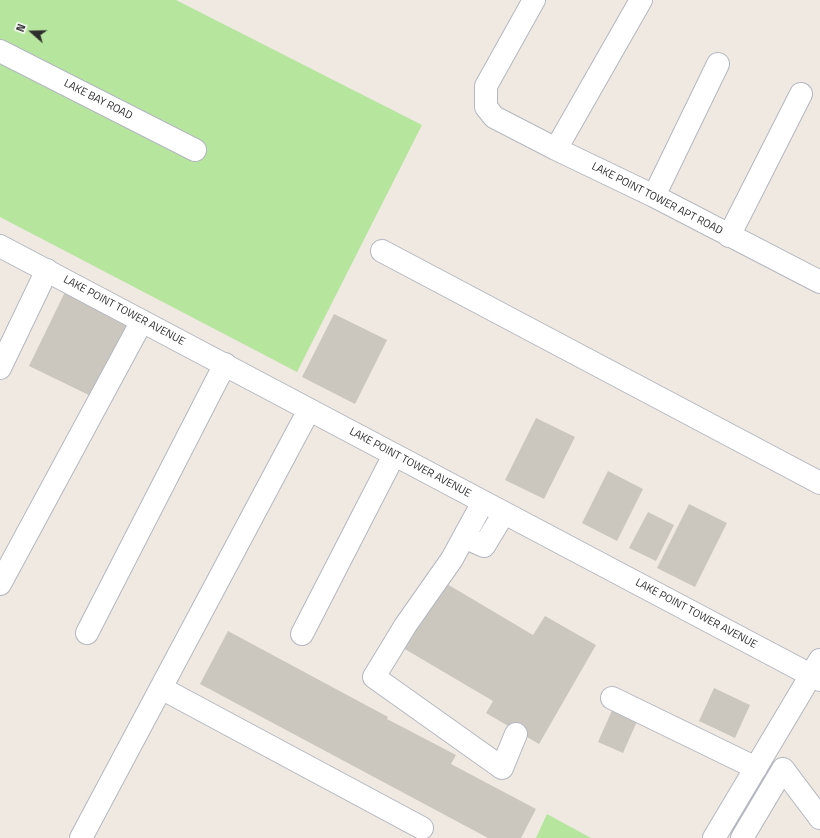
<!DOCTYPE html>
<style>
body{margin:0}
#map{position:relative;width:820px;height:838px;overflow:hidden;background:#efe9e1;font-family:"Titillium Web",sans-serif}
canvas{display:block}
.north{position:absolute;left:12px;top:12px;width:40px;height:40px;-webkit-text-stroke:3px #fff;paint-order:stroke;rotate:290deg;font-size:11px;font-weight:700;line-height:16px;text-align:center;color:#2e2e2e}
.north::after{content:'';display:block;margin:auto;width:14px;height:18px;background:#2e2e2e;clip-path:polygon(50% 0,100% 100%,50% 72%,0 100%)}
</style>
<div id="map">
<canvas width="820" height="838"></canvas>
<div class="north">N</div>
</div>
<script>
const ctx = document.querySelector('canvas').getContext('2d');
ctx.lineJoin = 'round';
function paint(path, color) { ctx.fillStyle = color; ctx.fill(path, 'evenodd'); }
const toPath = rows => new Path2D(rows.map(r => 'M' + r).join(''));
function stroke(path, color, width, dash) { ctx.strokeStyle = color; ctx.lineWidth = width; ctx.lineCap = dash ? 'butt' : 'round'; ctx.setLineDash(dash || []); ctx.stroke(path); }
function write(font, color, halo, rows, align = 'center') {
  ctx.font = font + ' "Titillium Web",sans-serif'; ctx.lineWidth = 4; ctx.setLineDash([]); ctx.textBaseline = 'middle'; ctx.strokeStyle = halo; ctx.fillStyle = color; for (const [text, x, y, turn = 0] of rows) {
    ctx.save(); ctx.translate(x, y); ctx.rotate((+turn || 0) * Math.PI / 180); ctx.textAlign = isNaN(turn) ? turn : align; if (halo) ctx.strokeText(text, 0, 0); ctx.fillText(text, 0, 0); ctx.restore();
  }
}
const green = toPath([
 [0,0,176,0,422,125,297,372,0,217],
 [547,814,591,838,536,838]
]);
const building = toPath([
 [65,292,129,322,93,397,29,366],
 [334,314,387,340,355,404,302,377],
 [536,418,575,437,544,499,505,480],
 [608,471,643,489,617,541,582,523],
 [689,504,727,523,695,587,657,568],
 [648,512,674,525,656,561,629,548],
 [442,581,533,635,545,616,596,645,539,744,486,713,493,701,403,648],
 [228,631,388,717,387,719,456,755,451,764,536,809,521,838,488,838,200,684],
 [714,688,750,705,735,738,699,721],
 [614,706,639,717,623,753,598,742]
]);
const minor = toPath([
 [534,0,486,86,486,107,494,117,556,149,654,196,820,282],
 [0,51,195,150],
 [556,149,641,0],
 [654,196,718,64],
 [729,236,801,94],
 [0,246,820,680],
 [382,251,820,483],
 [0,368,47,270],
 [483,502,452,559,405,626,374,677,502,768,516,734],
 [464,537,484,546,504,513],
 [0,584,142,321],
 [87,633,225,364],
 [302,634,394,455],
 [161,688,422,828],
 [612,698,756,768],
 [81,838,309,410],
 [714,838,820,660],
 [742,838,783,769,820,818]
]);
const streetNames = [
 ["LAKE BAY ROAD",98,100,27],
 ["LAKE POINT TOWER APT ROAD",657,199,27],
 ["LAKE POINT TOWER AVENUE",124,311,28],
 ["LAKE POINT TOWER AVENUE",410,463,28],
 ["LAKE POINT TOWER AVENUE",696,614,28]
];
paint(green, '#b6e59e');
paint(building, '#cbc7bf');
stroke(minor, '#b4b7c1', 24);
stroke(minor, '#fff', 22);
write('11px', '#2e2e2e', '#fff', streetNames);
</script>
